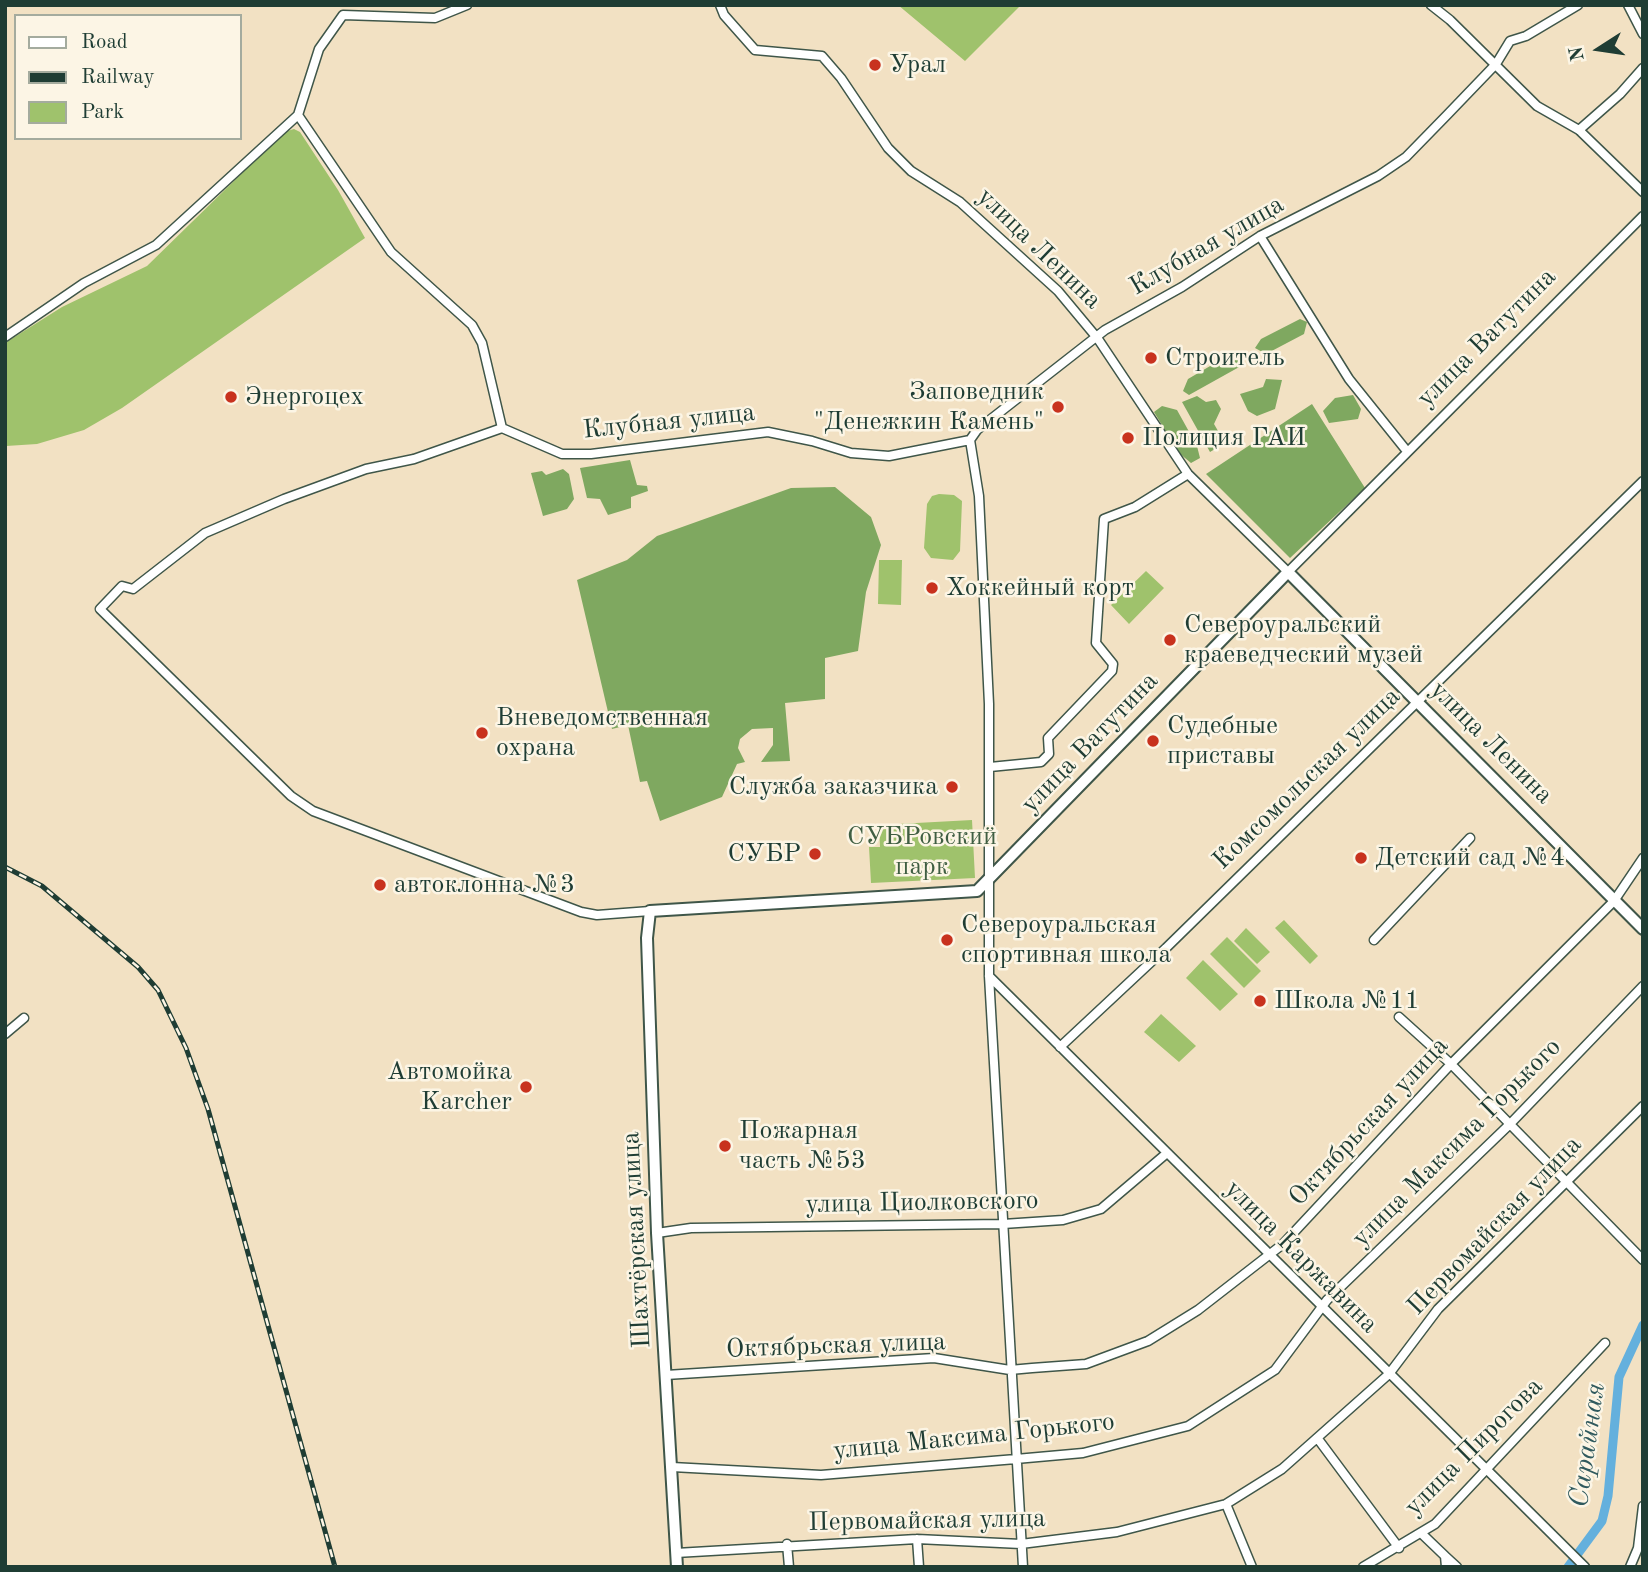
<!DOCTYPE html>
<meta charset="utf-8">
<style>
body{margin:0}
#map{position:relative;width:1648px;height:1572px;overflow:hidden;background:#f2e1c3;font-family:"Old Standard TT",serif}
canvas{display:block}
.frame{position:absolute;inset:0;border:7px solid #1f3d34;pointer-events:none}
.legend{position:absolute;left:14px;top:14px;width:228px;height:126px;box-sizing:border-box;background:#fcf5e5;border:2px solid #a4ab9e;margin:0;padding:9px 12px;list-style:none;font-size:21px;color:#1f3d34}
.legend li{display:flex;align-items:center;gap:14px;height:35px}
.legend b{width:35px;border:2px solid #a4ab9e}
.north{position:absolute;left:1564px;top:14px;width:70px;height:70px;-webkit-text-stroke:5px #fcf5e5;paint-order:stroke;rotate:258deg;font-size:19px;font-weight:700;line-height:28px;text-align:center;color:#1f3d34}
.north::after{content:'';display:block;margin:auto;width:24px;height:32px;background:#1f3d34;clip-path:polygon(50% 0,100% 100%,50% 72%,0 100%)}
</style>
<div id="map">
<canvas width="1648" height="1572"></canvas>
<div class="frame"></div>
<ul class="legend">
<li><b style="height:9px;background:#fff"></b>Road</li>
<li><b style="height:9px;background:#1f3d34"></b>Railway</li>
<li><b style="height:19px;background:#9fc26c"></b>Park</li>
</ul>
<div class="north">N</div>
</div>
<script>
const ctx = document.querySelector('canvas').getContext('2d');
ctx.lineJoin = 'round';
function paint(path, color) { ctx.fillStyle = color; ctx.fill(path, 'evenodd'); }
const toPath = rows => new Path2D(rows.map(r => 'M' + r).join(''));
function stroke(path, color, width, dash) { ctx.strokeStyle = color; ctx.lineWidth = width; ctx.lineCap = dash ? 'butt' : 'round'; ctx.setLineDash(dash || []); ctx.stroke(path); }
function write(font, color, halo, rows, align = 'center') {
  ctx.font = font + ' "Old Standard TT",serif'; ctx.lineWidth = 5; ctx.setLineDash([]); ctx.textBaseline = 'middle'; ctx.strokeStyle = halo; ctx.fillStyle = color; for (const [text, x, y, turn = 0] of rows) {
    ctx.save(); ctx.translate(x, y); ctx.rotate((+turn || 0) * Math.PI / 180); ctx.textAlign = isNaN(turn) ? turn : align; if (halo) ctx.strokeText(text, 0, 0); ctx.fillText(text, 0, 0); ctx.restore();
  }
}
const green = toPath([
 [898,5,1021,5,965,61],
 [294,129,300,132,338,190,365,238,122,408,84,430,37,444,6,446,5,343,62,307,147,266,284,132],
 [939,494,954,495,962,501,960,551,953,560,931,558,924,548,927,504,932,496],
 [879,560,902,560,901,605,878,604],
 [1146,571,1164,588,1129,624,1111,605],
 [972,820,975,878,871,883,869,847,880,847,879,825],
 [1284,920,1318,956,1310,964,1275,928],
 [1246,928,1270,952,1257,964,1234,941],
 [1227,937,1261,971,1244,988,1210,954],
 [1203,960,1238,994,1220,1011,1186,978],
 [1161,1014,1196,1046,1179,1062,1144,1032]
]);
const forest = toPath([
 [1300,319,1307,322,1304,334,1266,354,1255,348,1261,339],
 [1234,352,1245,355,1241,366,1189,395,1183,391,1188,379],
 [1266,379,1282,380,1275,409,1257,416,1248,411,1240,394,1263,387],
 [1353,395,1361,409,1358,419,1329,423,1323,411,1335,398],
 [1197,396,1206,402,1216,400,1221,409,1214,424,1225,443,1210,452,1182,402],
 [1312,404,1365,488,1290,558,1206,474],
 [1162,406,1177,410,1197,446,1200,458,1191,463,1179,453,1154,412],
 [630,460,637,485,647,486,648,491,631,497,631,508,608,515,600,499,587,498,580,468],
 [563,469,569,474,574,499,567,509,543,516,531,473,542,471,546,475],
 [835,487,871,517,881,545,866,592,858,651,825,658,825,699,785,703,790,761,761,762,773,745,773,728,752,729,740,739,738,748,745,762,737,764,722,797,660,821,647,781,640,782,628,725,612,729,577,580,627,560,657,536,791,488]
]);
const canal = toPath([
 [1568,1567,1602,1521,1608,1496,1619,1377,1643,1325]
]);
const minor = toPath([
 [720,5,724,15,755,50,822,56,841,78,888,148,911,171,960,202,1058,291,1098,339,1188,474,1288,572,1643,216],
 [1431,5,1450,20,1537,106,1579,130,1643,192],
 [1628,5,1643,34],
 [298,115,391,252,472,325,482,343,502,428,562,454,591,454,768,432,812,441,851,453,889,456,970,440,977,430,1105,330,1182,287,1260,236,1378,176,1406,157,1447,115,1496,64,1510,41,1526,36,1578,5],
 [1579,130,1620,94,1643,68],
 [1260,236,1349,379,1406,450],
 [5,337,84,283,156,245,298,115,319,49,343,15,435,18,467,5],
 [502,428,414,459,366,469,284,499,205,533,133,589,122,586,100,609,291,796,313,811,581,912,597,915,650,911],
 [970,440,979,496,989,704,989,976,1023,1567],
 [990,767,1041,762,1049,754,1048,738,1112,671,1113,664,1096,643,1104,519,1135,507,1188,474],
 [1374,940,1470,838],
 [989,976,1585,1567],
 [1399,1017,1451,1064,1643,1260],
 [5,1034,24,1018],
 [1060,1047,1166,948,1643,481],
 [657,1233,691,1228,1003,1224,1063,1220,1101,1209,1167,1153],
 [666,1375,934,1358,1010,1370,1032,1368,1086,1364,1148,1341,1198,1310,1283,1244,1451,1064,1614,901,1643,858],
 [1318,1439,1399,1548],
 [672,1467,821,1475,1016,1459,1083,1453,1188,1426,1275,1370,1327,1300,1510,1124,1643,986],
 [1226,1504,1252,1567],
 [1421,1533,1445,1556,1446,1567],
 [917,1539,919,1567],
 [787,1544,789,1567],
 [676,1553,917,1539,1021,1544,1117,1532,1226,1504,1282,1469,1389,1374,1438,1309,1643,1106],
 [1445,1556,1457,1567],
 [1363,1567,1435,1524,1605,1343],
 [1630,1567,1638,1548,1643,1506]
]);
const major = toPath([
 [677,1567,657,1233,647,938,650,911,977,891,1288,572,1643,929]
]);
const rail = toPath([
 [5,867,42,886,138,967,158,990,186,1048,208,1109,335,1567]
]);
const markers = [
 [875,65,7,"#c8321e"],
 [1151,358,7,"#c8321e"],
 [231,397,7,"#c8321e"],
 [1058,407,7,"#c8321e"],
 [1128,438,7,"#c8321e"],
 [932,588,7,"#c8321e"],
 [1170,640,7,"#c8321e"],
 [482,733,7,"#c8321e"],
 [1153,741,7,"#c8321e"],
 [952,787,7,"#c8321e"],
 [815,854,7,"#c8321e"],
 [1361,858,7,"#c8321e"],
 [380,885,7,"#c8321e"],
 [947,940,7,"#c8321e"],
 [1260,1001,7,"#c8321e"],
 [526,1087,7,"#c8321e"],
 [725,1146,7,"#c8321e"]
];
const poiNames = [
 ["Урал",889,65],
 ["Строитель",1165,358],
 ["Заповедник",1044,392,"right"],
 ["\"Денежкин Камень\"",1044,422,"right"],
 ["Энергоцех",245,397],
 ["Полиция ГАИ",1142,438],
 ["Хоккейный корт",946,588],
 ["Североуральский",1184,625],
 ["краеведческий музей",1184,655],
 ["Вневедомственная",496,718],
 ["охрана",496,748],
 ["Судебные",1167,726],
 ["приставы",1167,756],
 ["Служба заказчика",938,787,"right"],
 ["СУБР",801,854,"right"],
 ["Детский сад №4",1375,858],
 ["автоклонна №3",394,885],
 ["Североуральская",961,925],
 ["спортивная школа",961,955],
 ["Школа №11",1274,1001],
 ["Автомойка",512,1072,"right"],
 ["Karcher",512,1102,"right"],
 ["Пожарная",739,1131],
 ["часть №53",739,1161]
];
const streetNames = [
 ["Клубная улица",1207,246,-30],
 ["улица Ленина",1039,249,44],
 ["улица Ватутина",1487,338,-45],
 ["Клубная улица",669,422,-6],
 ["улица Ватутина",1090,743,-46],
 ["улица Ленина",1491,743,45],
 ["Комсомольская улица",1307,779,-44],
 ["Октябрьская улица",1369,1122,-47],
 ["улица Максима Горького",1457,1143,-45],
 ["улица Циолковского",922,1203,-1],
 ["Первомайская улица",1495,1226,-46],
 ["Шахтёрская улица",637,1240,-93],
 ["улица Каржавина",1301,1257,45],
 ["Октябрьская улица",836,1346,-2],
 ["улица Максима Горького",974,1437,-6],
 ["улица Пирогова",1474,1447,-45],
 ["Первомайская улица",927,1521,-1]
];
const parkNames = [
 ["СУБРовский",922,837],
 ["парк",922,867]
];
const waterNames = [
 ["Сарайная",1588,1445,-82]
];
paint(green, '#9fc26c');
paint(forest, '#7fa860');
stroke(canal, '#64b0dd', 9);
stroke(minor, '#3f5649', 11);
stroke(major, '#3f5649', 14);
stroke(minor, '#fff', 8);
stroke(major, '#fff', 10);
stroke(rail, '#1f3d34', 5);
stroke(rail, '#fcf5e5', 2.5, [8]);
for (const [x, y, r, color] of markers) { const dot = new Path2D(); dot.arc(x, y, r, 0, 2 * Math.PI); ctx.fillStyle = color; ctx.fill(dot); stroke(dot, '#fcf5e5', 2.5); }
write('26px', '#1f3d34', '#fcf5e5', poiNames, 'left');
write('26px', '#1f3d34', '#fcf5e5', streetNames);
write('26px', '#3f5e42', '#fcf5e5', parkNames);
write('italic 28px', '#305a5e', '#fcf5e5', waterNames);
</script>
